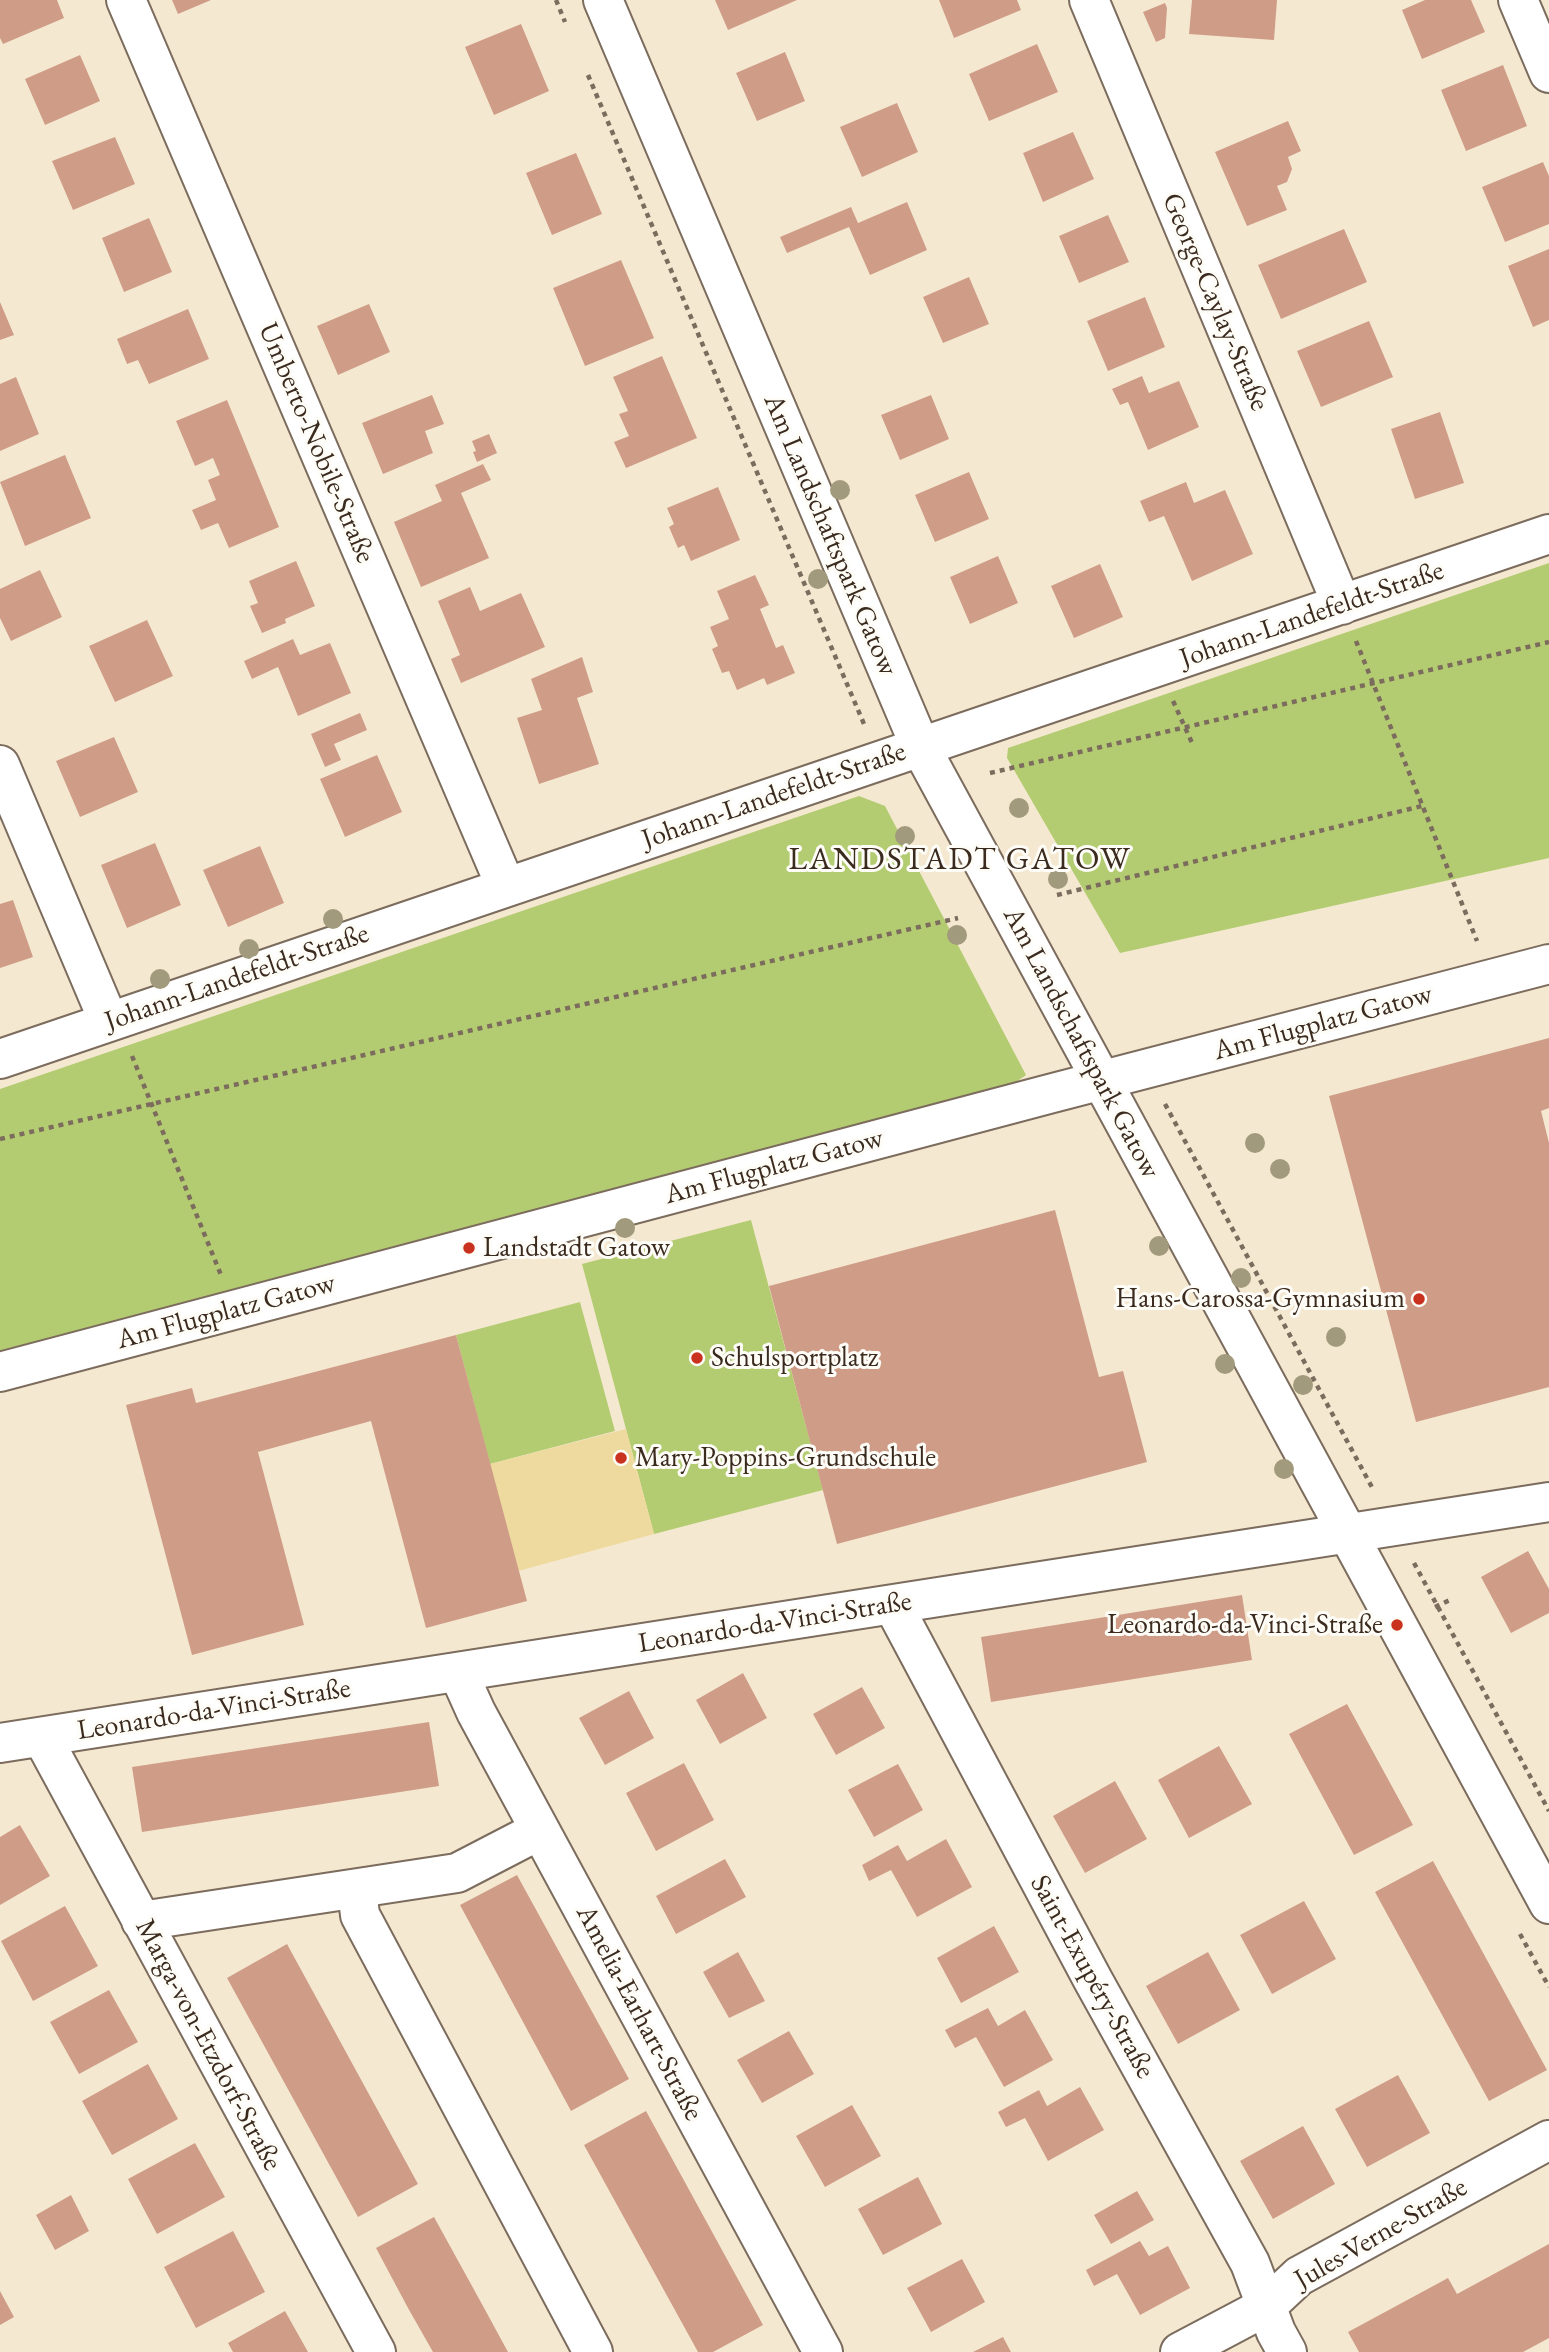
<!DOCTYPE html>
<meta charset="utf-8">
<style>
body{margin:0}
canvas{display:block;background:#f5e8d1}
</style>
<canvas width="1549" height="2352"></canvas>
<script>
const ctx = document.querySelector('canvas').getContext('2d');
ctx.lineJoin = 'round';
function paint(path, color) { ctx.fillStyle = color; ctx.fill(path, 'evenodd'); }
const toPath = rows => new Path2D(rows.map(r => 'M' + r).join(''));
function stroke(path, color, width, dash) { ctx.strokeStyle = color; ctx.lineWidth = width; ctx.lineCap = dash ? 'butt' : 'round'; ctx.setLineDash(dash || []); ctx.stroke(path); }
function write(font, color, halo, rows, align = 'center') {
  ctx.font = font + ' "EB Garamond",serif'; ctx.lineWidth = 6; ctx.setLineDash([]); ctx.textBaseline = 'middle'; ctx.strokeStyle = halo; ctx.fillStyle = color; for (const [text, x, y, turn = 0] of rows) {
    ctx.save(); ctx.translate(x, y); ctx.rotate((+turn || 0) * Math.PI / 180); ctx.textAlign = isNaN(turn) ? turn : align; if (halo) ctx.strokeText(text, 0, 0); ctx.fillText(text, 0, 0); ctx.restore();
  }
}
const green = toPath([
 [1549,563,1549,858,1120,953,1007,758,1008,748],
 [859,796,885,806,1026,1075,1009,1087,0,1356,0,1089],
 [751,1220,823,1490,654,1534,582,1264],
 [580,1302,615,1431,490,1464,456,1335]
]);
const sand = toPath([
 [626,1429,654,1534,518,1571,490,1464]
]);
const building = toPath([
 [0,0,57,0,64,18,3,44,0,38],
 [172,0,211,0,178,14],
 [715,0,797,0,728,30],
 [939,0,1017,0,1021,10,954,38],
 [1192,0,1277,0,1274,40,1189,34],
 [1425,0,1471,0,1485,32,1422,59,1402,10],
 [1165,3,1167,8,1165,38,1156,42,1143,12],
 [521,24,549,91,494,115,465,47],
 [1037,44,1058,92,989,121,969,74],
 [785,52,805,101,757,121,736,73],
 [80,55,100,101,45,125,25,79],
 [1503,65,1527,126,1466,151,1441,90],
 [897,103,918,152,862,177,840,127],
 [1288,121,1301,151,1288,157,1292,169,1287,182,1277,186,1287,210,1247,226,1215,152],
 [1073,132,1094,179,1043,202,1023,153],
 [115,137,135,184,73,210,52,161],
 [576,153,602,214,552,235,526,173],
 [1543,162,1549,176,1549,224,1505,242,1482,187],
 [907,202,927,250,870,275,849,227,787,253,780,237,851,207,858,223],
 [1108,215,1129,262,1079,283,1059,236],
 [149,218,172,272,124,292,102,238],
 [1344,229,1367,282,1281,319,1258,265],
 [1549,249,1549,320,1533,327,1508,266],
 [621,260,654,338,585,366,553,288],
 [969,277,989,324,943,343,923,297],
 [1145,297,1165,347,1108,371,1087,321],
 [0,302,14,335,0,340],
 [369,304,390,352,338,375,317,326],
 [188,309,209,359,149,384,138,360,127,364,117,339],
 [1369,321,1393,377,1321,407,1297,351],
 [662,356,697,438,626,468,614,442,629,436,619,414,628,411,613,377],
 [1142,376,1149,393,1179,381,1199,427,1148,450,1128,402,1120,405,1112,389],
 [16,377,39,434,0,451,0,384],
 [432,395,444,424,425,431,433,453,383,474,362,423],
 [931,395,949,439,900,460,881,415],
 [227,400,279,527,229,548,218,523,201,530,192,510,216,500,208,480,220,475,213,458,195,466,176,421],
 [1440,412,1464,483,1415,499,1391,429],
 [489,434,497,453,477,462,473,452,476,451,472,441],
 [65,455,91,518,25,546,0,482],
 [483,464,491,480,461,493,489,558,421,587,394,522,442,501,435,485],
 [969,472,989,519,935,542,915,495],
 [1186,482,1194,503,1225,490,1253,554,1192,581,1164,516,1149,522,1140,501],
 [718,487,740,540,691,561,684,545,678,548,669,527,674,524,667,508],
 [998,556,1018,603,970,624,950,577],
 [296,561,315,606,285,619,286,623,262,633,250,606,258,603,249,581],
 [1100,564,1123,617,1074,638,1051,586],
 [40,570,62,617,11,641,0,618,0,589],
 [755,575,769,605,760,609,776,648,783,645,795,673,767,685,764,678,737,690,729,671,722,673,712,649,718,646,710,627,729,619,717,591],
 [470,587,480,611,521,593,545,647,461,683,451,659,460,655,438,601],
 [147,620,173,676,115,702,89,646],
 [293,639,300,655,330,643,351,693,298,716,278,667,252,679,244,661],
 [582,657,593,692,577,698,599,764,539,784,517,718,542,710,531,679],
 [360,713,367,730,334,744,341,760,325,767,311,734],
 [114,737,138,792,80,817,56,761],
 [377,755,402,812,345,837,320,779],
 [155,843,181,905,127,928,101,865],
 [260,846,284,903,228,927,203,870],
 [13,900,33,957,0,968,0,904],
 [1549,1038,1549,1108,1541,1111,1549,1143,1549,1387,1416,1422,1329,1096],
 [1055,1210,1099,1377,1123,1371,1147,1462,837,1544,769,1286],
 [456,1335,527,1601,426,1628,371,1421,258,1452,304,1625,192,1655,126,1405,192,1388,196,1403],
 [1528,1551,1549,1589,1549,1613,1511,1633,1481,1577],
 [1242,1595,1252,1660,991,1702,981,1637],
 [743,1673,767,1718,720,1744,696,1700],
 [862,1687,885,1728,836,1755,813,1714],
 [629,1691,654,1738,605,1765,579,1718],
 [1347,1704,1413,1825,1354,1855,1289,1734],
 [429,1722,439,1786,142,1832,132,1767],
 [1219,1746,1252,1804,1189,1838,1158,1780],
 [684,1763,714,1820,656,1851,626,1793],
 [898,1764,923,1810,874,1837,848,1790],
 [1115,1781,1147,1839,1085,1873,1053,1816],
 [20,1825,50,1876,0,1905,0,1837],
 [946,1839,972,1887,917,1917,891,1870,869,1881,862,1865,898,1845,907,1861],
 [725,1859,746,1897,676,1934,656,1896],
 [1433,1861,1547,2070,1489,2101,1375,1892],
 [517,1875,629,2079,571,2111,460,1905],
 [1304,1901,1336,1959,1272,1994,1240,1935],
 [65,1906,98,1966,33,2001,1,1941],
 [994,1926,1019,1972,961,2003,937,1958],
 [287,1944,418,2184,358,2217,227,1978],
 [738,1952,765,2001,729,2018,703,1972],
 [1208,1952,1240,2010,1178,2044,1146,1986],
 [109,1990,138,2042,79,2074,50,2022],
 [988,2008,998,2026,1025,2010,1053,2060,1004,2087,976,2037,955,2048,945,2030],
 [789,2031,814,2074,762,2103,737,2060],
 [148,2064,178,2119,112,2155,82,2101],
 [1398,2075,1430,2133,1367,2167,1335,2109],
 [1080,2087,1104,2130,1048,2161,1025,2118,1006,2127,998,2112,1039,2090,1047,2106],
 [852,2105,881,2156,825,2187,796,2136],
 [646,2111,763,2325,713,2352,698,2352,584,2145],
 [1303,2126,1335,2184,1273,2219,1240,2161],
 [195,2143,225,2197,157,2234,128,2179],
 [918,2177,942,2224,883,2255,858,2209],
 [1137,2191,1154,2220,1111,2244,1094,2215],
 [71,2195,89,2231,55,2250,36,2215],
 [434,2217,483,2306,508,2352,433,2352,408,2308,376,2248],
 [233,2231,265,2292,196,2328,164,2267],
 [1140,2241,1149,2256,1168,2246,1190,2288,1140,2315,1117,2274,1094,2286,1086,2270],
 [1549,2244,1549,2338,1523,2352,1359,2352,1348,2332,1448,2278,1457,2294],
 [962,2259,985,2302,931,2332,907,2288],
 [0,2291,14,2317,0,2325],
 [285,2311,308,2352,233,2352,228,2343],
 [1003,2337,1011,2352,973,2352]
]);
const path = toPath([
 [556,0,565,22],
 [588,75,864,724],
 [1356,641,1477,941],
 [1173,701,1193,745],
 [990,773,1549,642],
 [1057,895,1422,806],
 [132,1056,221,1275],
 [1165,1104,1374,1491],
 [0,1139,958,918],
 [1414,1563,1549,1811],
 [1435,1607,1450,1600],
 [1520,1934,1549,1987]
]);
const minor = toPath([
 [126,0,506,887],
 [603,0,920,746,1549,1904],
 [1089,0,1342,605],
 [1518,0,1549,73],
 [0,765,109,1022],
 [0,1059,1549,534],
 [0,1372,1049,1094,1549,964],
 [893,1605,1093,1980,1250,2263,1276,2332,1287,2352],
 [458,1672,476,1712,823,2352],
 [42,1737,376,2352],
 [0,1743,1549,1502],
 [357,1889,360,1915,593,2352],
 [141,1921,457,1873,540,1830],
 [1180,2352,1267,2306,1299,2276,1549,2140]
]);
const trees = [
 [840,490],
 [818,579],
 [1019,808],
 [905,836],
 [1058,879],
 [333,919],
 [957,935],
 [249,949],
 [160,979],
 [1255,1143],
 [1280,1169],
 [625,1228],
 [1159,1246],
 [1241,1278],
 [1336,1337],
 [1225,1364],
 [1303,1385],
 [1284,1469]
];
const markers = [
 [469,1248,7,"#c8321e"],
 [1419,1299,7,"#c8321e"],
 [697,1358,7,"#c8321e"],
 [621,1458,7,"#c8321e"],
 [1397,1625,7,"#c8321e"]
];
const streetNames = [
 ["George-Caylay-Straße",1215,302,67],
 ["Umberto-Nobile-Straße",316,443,67],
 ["Am Landschaftspark Gatow",830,535,67],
 ["Johann-Landefeldt-Straße",1312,615,-19],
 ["Johann-Landefeldt-Straße",774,796,-19],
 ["Johann-Landefeldt-Straße",237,978,-19],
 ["Am Flugplatz Gatow",1323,1023,-15],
 ["Am Landschaftspark Gatow",1081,1043,62],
 ["Am Flugplatz Gatow",774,1167,-15],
 ["Am Flugplatz Gatow",226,1312,-15],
 ["Leonardo-da-Vinci-Straße",775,1623,-9],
 ["Leonardo-da-Vinci-Straße",214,1710,-9],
 ["Saint-Exupéry-Straße",1092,1977,61],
 ["Amelia-Earhart-Straße",639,2013,62],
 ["Marga-von-Etzdorf-Straße",208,2045,62],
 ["Jules-Verne-Straße",1381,2234,-30]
];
const poiNames = [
 ["Landstadt Gatow",483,1248],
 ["Hans-Carossa-Gymnasium",1405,1299,"right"],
 ["Schulsportplatz",711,1358],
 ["Mary-Poppins-Grundschule",635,1458],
 ["Leonardo-da-Vinci-Straße",1383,1625,"right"]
];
const quarterNames = [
 ["LANDSTADT GATOW",960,860]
];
paint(green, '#b4cc71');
paint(sand, '#eeda9e');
paint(building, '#cf9d87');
stroke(minor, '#7c6c5d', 42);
stroke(path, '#7c6c5d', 4.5, [5, 5]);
stroke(minor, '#fff', 38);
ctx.fillStyle = '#a29a7c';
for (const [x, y] of trees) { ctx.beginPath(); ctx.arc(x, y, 10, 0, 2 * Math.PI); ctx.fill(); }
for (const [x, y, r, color] of markers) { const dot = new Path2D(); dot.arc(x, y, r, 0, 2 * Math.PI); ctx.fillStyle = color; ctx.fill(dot); stroke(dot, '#fdfcf7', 2.5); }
write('28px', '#3b2a1e', '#fdfcf7', streetNames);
write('28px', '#3b2a1e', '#fdfcf7', poiNames, 'left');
ctx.letterSpacing = '2px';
write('32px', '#3b2a1e', '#fdfcf7', quarterNames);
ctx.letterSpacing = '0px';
</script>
